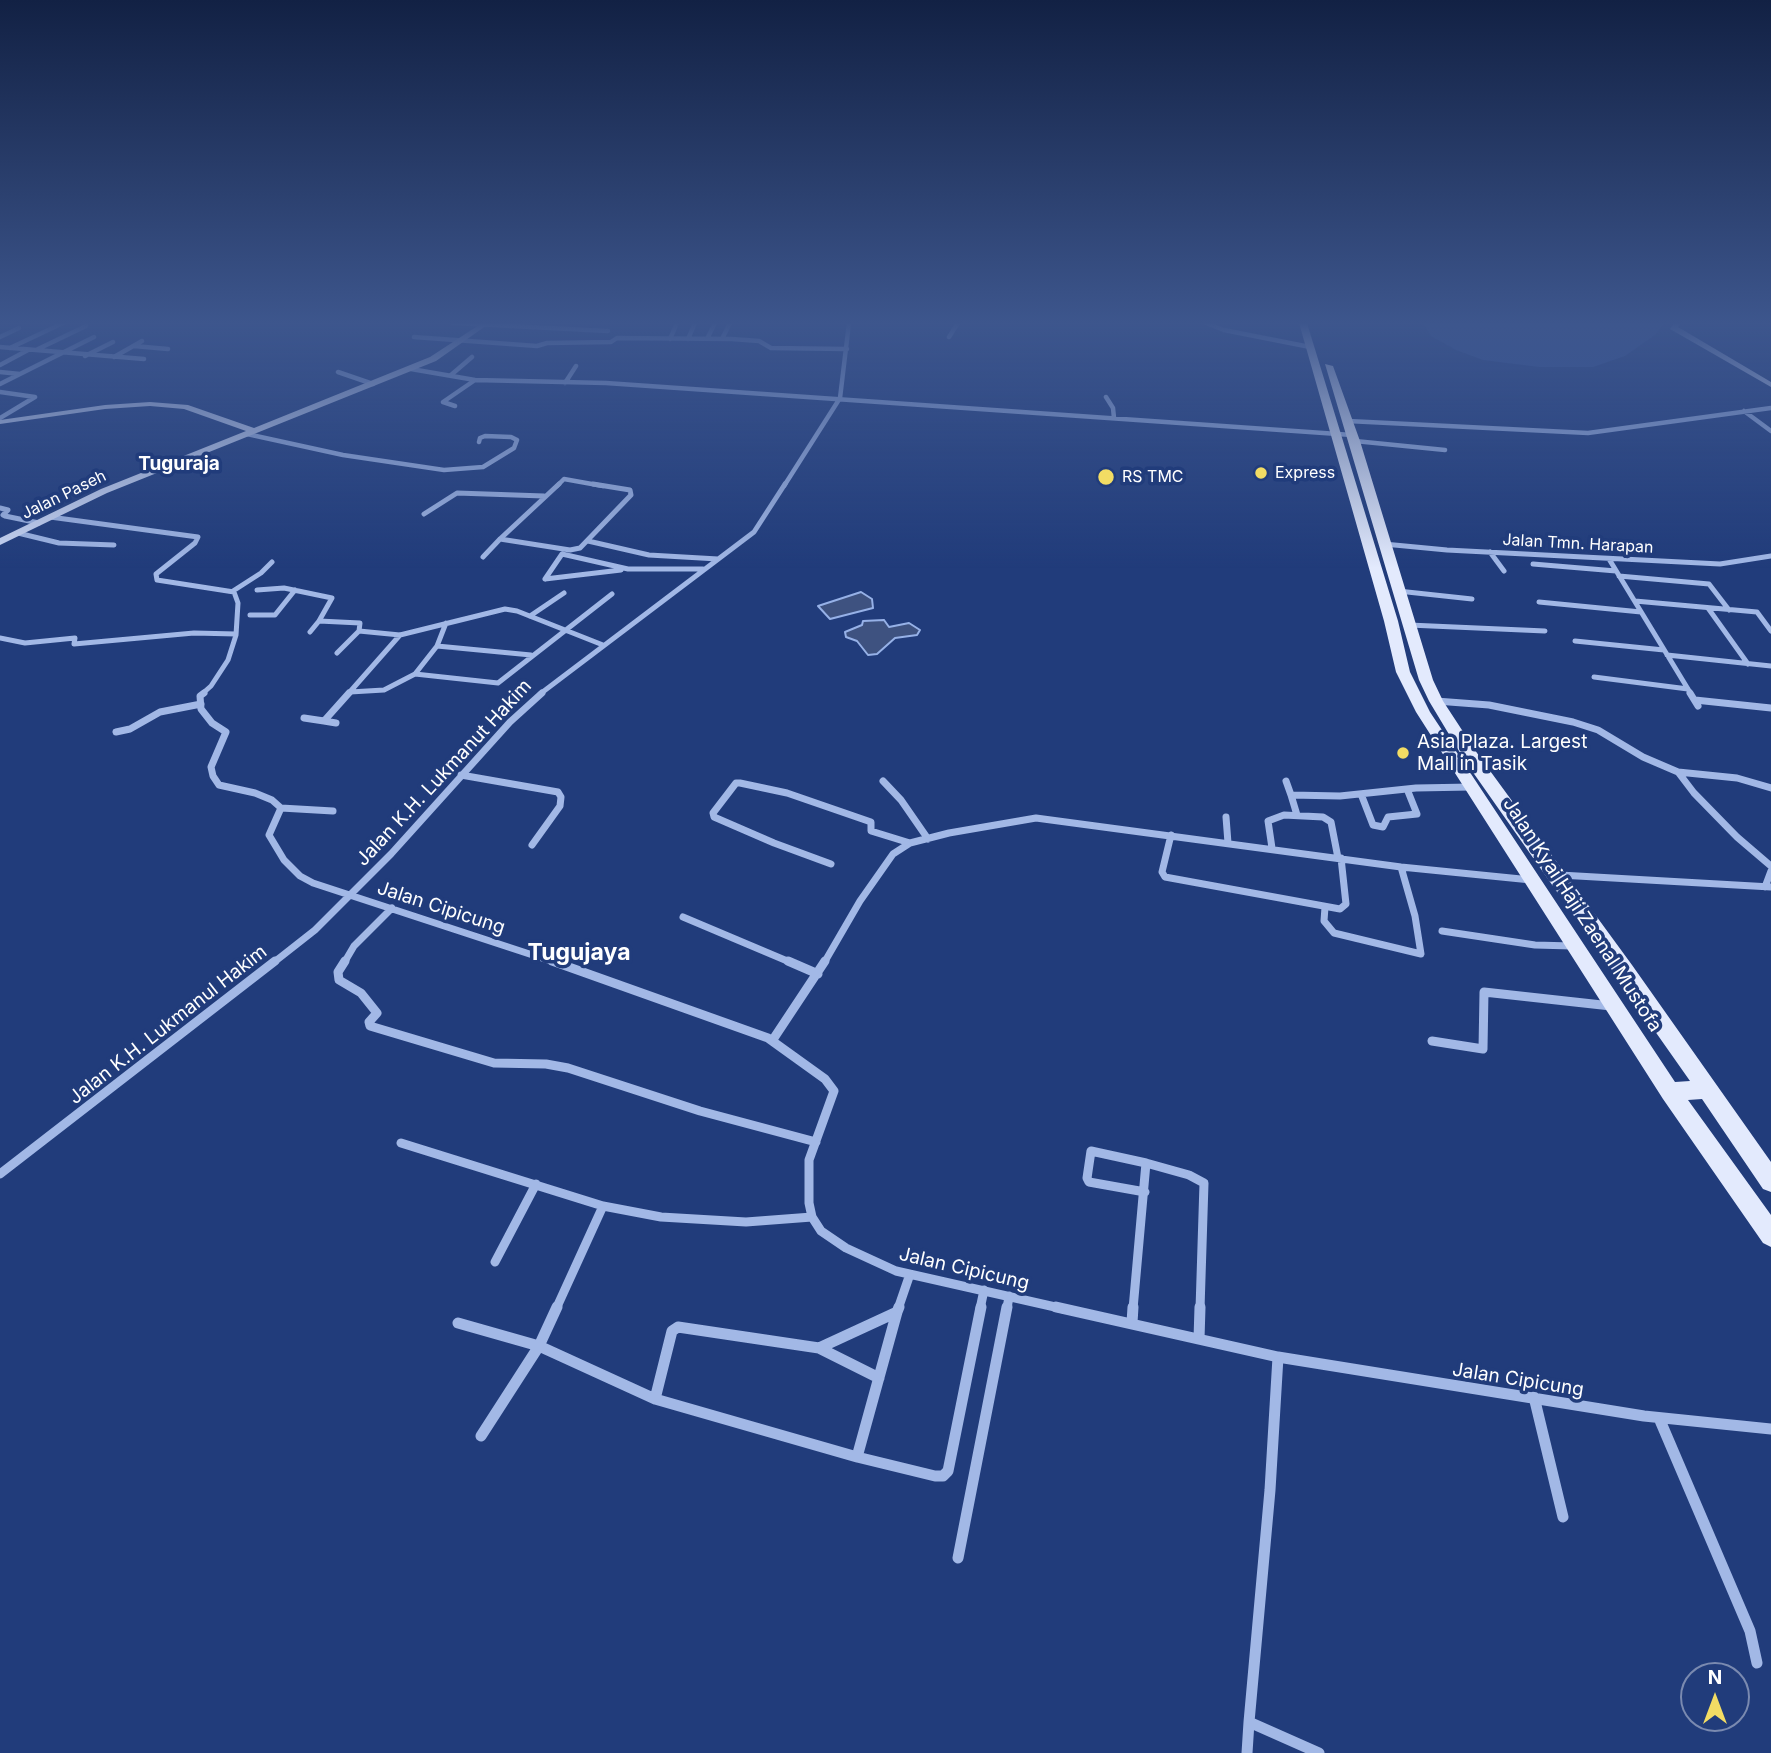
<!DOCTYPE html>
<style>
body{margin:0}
#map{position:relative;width:1771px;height:1753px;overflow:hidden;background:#213c7b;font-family:Inter,sans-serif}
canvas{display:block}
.north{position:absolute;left:1680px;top:1662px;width:70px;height:70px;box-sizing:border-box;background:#213c7b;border:2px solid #7a8ab0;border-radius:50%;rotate:0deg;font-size:19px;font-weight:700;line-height:28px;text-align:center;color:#fff}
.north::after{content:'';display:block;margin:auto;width:24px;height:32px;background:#f2dc64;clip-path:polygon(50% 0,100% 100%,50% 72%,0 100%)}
</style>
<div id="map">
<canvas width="1771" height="1753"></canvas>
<div class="north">N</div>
</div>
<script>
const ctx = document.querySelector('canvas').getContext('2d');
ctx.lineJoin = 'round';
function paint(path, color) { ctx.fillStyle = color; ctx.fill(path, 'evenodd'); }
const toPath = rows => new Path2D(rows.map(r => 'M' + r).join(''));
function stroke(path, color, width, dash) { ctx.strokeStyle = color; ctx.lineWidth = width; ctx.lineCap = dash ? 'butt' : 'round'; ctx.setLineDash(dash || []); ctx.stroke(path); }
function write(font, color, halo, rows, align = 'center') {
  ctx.font = font + ' Inter,sans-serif'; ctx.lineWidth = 7; ctx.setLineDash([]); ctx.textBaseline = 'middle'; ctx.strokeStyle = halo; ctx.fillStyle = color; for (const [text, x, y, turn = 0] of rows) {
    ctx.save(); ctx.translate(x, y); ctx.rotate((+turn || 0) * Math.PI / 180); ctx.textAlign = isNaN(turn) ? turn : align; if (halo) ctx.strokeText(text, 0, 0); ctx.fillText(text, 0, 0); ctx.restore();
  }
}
const green = toPath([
 [1423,323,1665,323,1655,335,1625,356,1593,367,1539,367,1483,360,1456,350,1431,336]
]);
const water = toPath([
 [861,592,872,599,873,608,830,619,818,606,861,592],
 [884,620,889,627,909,623,920,630,917,635,895,638,877,654,868,655,857,641,846,637,845,632,862,625,863,621,884,620]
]);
const streetFar4 = toPath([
 [453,323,608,331],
 [1206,323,1224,330,1310,347],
 [0,337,19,328],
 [414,337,537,346,547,343,611,342,617,338,732,339,759,341,771,348,847,349],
 [949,337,958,323],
 [670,339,677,323],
 [688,339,695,323],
 [707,339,715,323],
 [722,339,730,323],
 [134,346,168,349],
 [0,347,144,359],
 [10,348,63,323],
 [36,350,86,326],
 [85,356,113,342],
 [114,357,142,341],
 [0,365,28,350],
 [411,369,475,380,606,383,1352,435],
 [0,372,20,374],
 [338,372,373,384],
 [451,375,472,357],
 [565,383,576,366],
 [0,384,94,337],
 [0,392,35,397],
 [1106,397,1113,408,1114,418],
 [455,406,443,402,475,380],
 [1744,411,1771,431],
 [0,418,35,397],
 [1348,421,1588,433,1771,408],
 [247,434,343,455,444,470,483,467,514,448,517,440,511,437,485,436,480,438,479,442],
 [1355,441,1445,450],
 [557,486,564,479,603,486],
 [784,486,840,398,849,323]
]);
const streetFar3 = toPath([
 [0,508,8,510,3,515,5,516,39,523],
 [424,514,457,493,544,496],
 [50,517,198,537,195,543,156,574,157,580,234,592,238,603,236,635,228,660,211,686,202,694],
 [18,533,59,543,114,545],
 [500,539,570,550,580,548,631,495,630,490,593,484],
 [500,539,559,484],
 [588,541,649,555,718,559],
 [1384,544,1447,550,1720,564,1771,556],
 [1490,552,1504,571],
 [483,557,500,539],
 [1609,559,1691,694],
 [1533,564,1616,571],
 [1619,576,1709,584,1729,610],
 [545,579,562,554,628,569,703,569],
 [545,579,621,570],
 [257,590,284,588,332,598,319,621,360,623,359,631],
 [233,591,261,573,272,562],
 [1398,591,1472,599],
 [1635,601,1757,612,1771,631],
 [1539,602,1641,612],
 [1708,608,1748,664],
 [250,615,275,615,295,590],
 [530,616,564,593],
 [446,623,437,646,415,674,498,683,612,594],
 [1409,625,1545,631],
 [310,632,319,621],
 [0,638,25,643,75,638,74,644,194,633,236,634],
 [1575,641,1664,650],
 [437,646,531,655],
 [337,653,359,631,400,635,505,609,517,611,603,645],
 [1667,655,1771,666],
 [1594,677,1688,689],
 [350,692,384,690,415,674],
 [348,694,400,635],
 [540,694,754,532,785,484]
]);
const streetFar2 = toPath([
 [204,693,200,696,201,709,212,723,226,732,211,767,213,776,219,785,255,793,272,800,281,808,269,835,284,860,300,876,313,883,557,963],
 [1690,693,1698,706],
 [1695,700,1771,708],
 [1436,701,1489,705,1573,722,1598,730,1643,757,1678,772,1737,778,1771,788],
 [304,718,324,721],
 [336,723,324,721,349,693],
 [116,732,130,729,160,712,201,704],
 [1678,772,1694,793,1737,837,1771,866],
 [461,775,558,792,561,797,560,806,532,845],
 [883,781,901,800,928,839],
 [1286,781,1291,795,1340,796,1416,788,1471,787],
 [1361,794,1373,825,1383,827,1388,817,1417,814,1407,789],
 [1291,795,1297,815],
 [281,808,333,811],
 [1226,817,1228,843],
 [1171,835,1162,872,1165,877,1340,909,1346,904,1341,858],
 [1272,848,1268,821,1284,815,1323,817,1331,822,1338,858],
 [831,864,774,843,714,817,713,813,736,783,740,783,787,793,871,822,871,831,910,843],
 [1560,875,1771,887],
 [1765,887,1771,871],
 [1325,907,1324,921,1334,933,1421,954,1415,916,1401,867],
 [683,917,792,963],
 [1442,931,1535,945,1572,946],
 [273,963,315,930,391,854,510,722,542,693],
 [344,963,354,946,392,908],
 [824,963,860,901,893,854,910,843,949,833,1036,818,1401,867,1531,880]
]);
const streetFar1 = toPath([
 [345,961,338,972,339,980,361,993,377,1013,369,1022,370,1026,494,1063,546,1064,568,1068,700,1111,816,1142],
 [552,961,768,1038,825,1079,834,1091,809,1160,809,1203,812,1217,821,1231,846,1248,896,1271,1064,1309],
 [788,961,818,974],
 [772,1041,825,961],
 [1432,1041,1483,1049,1484,992,1611,1006],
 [401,1143,603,1206,661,1217,746,1222,812,1217],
 [0,1174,275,961],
 [1145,1192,1089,1182,1087,1178,1091,1151,1146,1163],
 [495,1262,536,1184],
 [556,1309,603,1206],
 [898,1309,910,1274],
 [980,1309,984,1290],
 [1007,1309,1009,1296],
 [1133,1309,1146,1163,1189,1175,1204,1183,1200,1309]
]);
const street = toPath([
 [557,1307,539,1346,655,1399],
 [1056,1307,1278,1357,1644,1416,1771,1429],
 [897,1312,857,1457,655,1399,672,1331,678,1327,819,1348,897,1312],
 [897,1312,899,1307],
 [458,1323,539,1346,481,1436],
 [1132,1323,1133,1307],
 [1199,1339,1200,1307],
 [819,1348,879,1378],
 [1278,1357,1270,1490,1249,1722,1319,1753],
 [1534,1397,1563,1517],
 [1659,1418,1750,1631,1757,1663],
 [857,1457,935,1476,943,1476,948,1471,981,1307],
 [958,1558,1007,1307],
 [1247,1753,1249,1722]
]);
const secondary = toPath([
 [482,323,490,323,436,361,107,493,0,545,0,538,101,489,246,431,184,409,150,406,105,409,0,424,0,420,105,405,150,402,188,405,254,428,430,357,482,323],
 [1674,323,1681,323,1678,327,1771,382,1771,387,1670,329,1674,323]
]);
const primary = toPath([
 [1299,323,1307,323,1398,621,1410,672,1430,712,1675,1082,1690,1081,1465,761,1429,701,1419,680,1325,364,1333,366,1360,441,1433,680,1443,701,1477,753,1632,965,1771,1162,1771,1192,1763,1189,1702,1099,1688,1100,1771,1215,1771,1247,1763,1243,1663,1099,1416,712,1396,672,1384,621,1299,323]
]);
const markers = [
 [1261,473,7,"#f2dc64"],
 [1106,477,9,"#f2dc64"],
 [1403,753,7,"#f2dc64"]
];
const farPoinames = [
 ["Express",1275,473],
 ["RS TMC",1122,477]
];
const farStreetnames = [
 ["Jalan Paseh",64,495,-26],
 ["Jalan Tmn. Harapan",1578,544,3]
];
const farQuarternames = [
 ["Tuguraja",179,464]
];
const poiNames = [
 ["Asia Plaza. Largest",1417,742],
 ["Mall in Tasik",1417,764]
];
const streetNames = [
 ["Jalan K.H. Lukmanut Hakim",444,773,-47],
 ["Jalan Cipicung",441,908,18],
 ["Jalan Kyai Haji Zaenal Mustofa",1582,915,57],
 ["Jalan K.H. Lukmanul Hakim",168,1025,-38],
 ["Jalan Cipicung",964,1269,13],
 ["Jalan Cipicung",1518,1380,9]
];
const quarterNames = [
 ["Tugujaya",579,953]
];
paint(green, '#335399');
paint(water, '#3e5280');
stroke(water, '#96b1e7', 2);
stroke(streetFar4, '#a2b8e6', 4.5);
stroke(streetFar3, '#a2b8e6', 5);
stroke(streetFar2, '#a2b8e6', 7);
stroke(streetFar1, '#a2b8e6', 9);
stroke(street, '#a2b8e6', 11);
paint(secondary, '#ccd8f5');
paint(primary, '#e3eafd');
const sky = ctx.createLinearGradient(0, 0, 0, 568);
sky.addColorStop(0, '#122144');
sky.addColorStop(0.57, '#3d568d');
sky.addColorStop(1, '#3d568d00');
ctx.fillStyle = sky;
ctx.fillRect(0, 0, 1771, 568);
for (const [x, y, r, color] of markers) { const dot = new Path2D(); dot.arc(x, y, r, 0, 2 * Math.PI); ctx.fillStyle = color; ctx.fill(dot); stroke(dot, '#213c7b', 2.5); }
write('16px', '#fff', '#213c7b', farPoinames, 'left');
write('16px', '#fff', '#213c7b', farStreetnames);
write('bold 19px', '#fff', '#213c7b', farQuarternames);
write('19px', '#fff', '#213c7b', poiNames, 'left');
write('19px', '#fff', '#213c7b', streetNames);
write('bold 23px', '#fff', '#213c7b', quarterNames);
</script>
